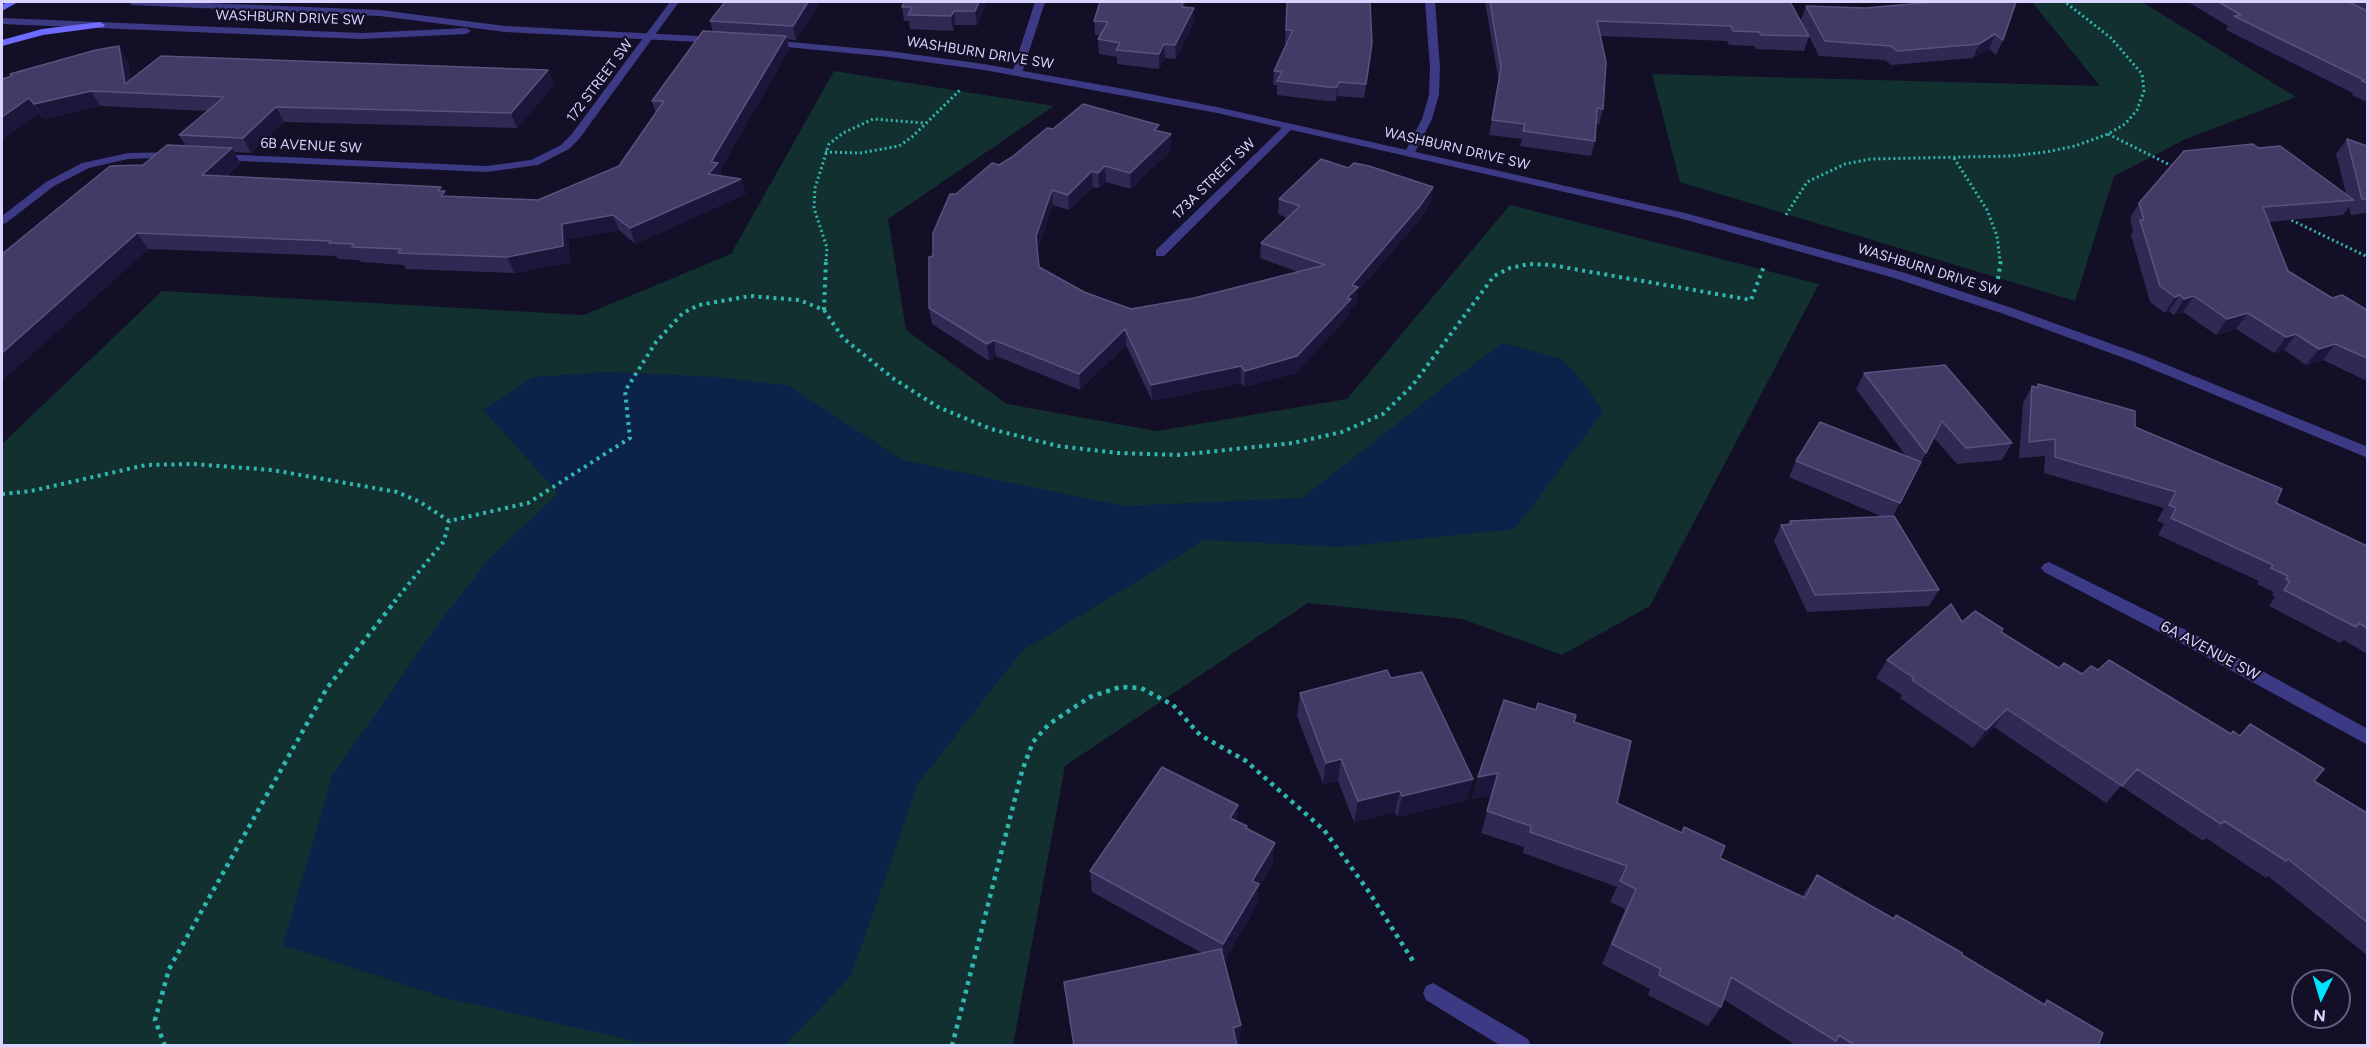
<!DOCTYPE html>
<style>
body{margin:0}
#map{position:relative;width:2369px;height:1047px;overflow:hidden;background:#130f26;font-family:Figtree,sans-serif}
canvas{display:block}
.frame{position:absolute;inset:0;border:3px solid #d9d4ff;pointer-events:none}
.north{position:absolute;left:2291px;top:969px;width:60px;height:60px;box-sizing:border-box;background:#130f26;border:2px solid #625e7d;border-radius:50%;rotate:185deg;font-size:16px;font-weight:700;line-height:24px;text-align:center;color:#d9d4ff}
.north::after{content:'';display:block;margin:auto;width:21px;height:27px;background:#00e5ff;clip-path:polygon(50% 0,100% 100%,50% 72%,0 100%)}
</style>
<div id="map">
<canvas width="2369" height="1047"></canvas>
<div class="frame"></div>
<div class="north">N</div>
</div>
<script>
const ctx = document.querySelector('canvas').getContext('2d');
ctx.lineJoin = 'round';
function paint(path, color) { ctx.fillStyle = color; ctx.fill(path, 'evenodd'); }
const toPath = rows => new Path2D(rows.map(r => 'M' + r).join(''));
function stroke(path, color, width, dash) { ctx.strokeStyle = color; ctx.lineWidth = width; ctx.lineCap = dash ? 'butt' : 'round'; ctx.setLineDash(dash || []); ctx.stroke(path); }
function write(font, color, halo, rows, align = 'center') {
  ctx.font = font + ' Figtree,sans-serif'; ctx.lineWidth = 4.5; ctx.setLineDash([]); ctx.textBaseline = 'middle'; ctx.strokeStyle = halo; ctx.fillStyle = color; for (const [text, x, y, turn = 0] of rows) {
    ctx.save(); ctx.translate(x, y); ctx.rotate((+turn || 0) * Math.PI / 180); ctx.textAlign = isNaN(turn) ? turn : align; if (halo) ctx.strokeText(text, 0, 0); ctx.fillText(text, 0, 0); ctx.restore();
  }
}
const green = toPath([
 [2032,2,2142,2,2296,97,2186,139,2114,176,2075,301,1680,182,1652,74,2100,86],
 [834,71,1054,106,888,219,906,330,1007,404,1156,431,1347,399,1510,205,1819,284,1650,606,1562,655,1462,619,1308,603,1065,766,1013,1045,2,1046,2,444,162,291,584,315,731,254]
]);
const water = toPath([
 [1503,343,1562,359,1583,382,1603,412,1515,529,1341,547,1205,540,1022,651,918,784,851,976,785,1045,639,1042,442,997,283,945,332,776,438,624,489,559,558,493,483,410,533,377,608,372,718,377,790,386,902,460,1123,506,1302,498,1459,375]
]);
const pathFar2 = toPath([
 [2108,134,2174,167],
 [825,152,860,153,899,146,912,137,960,90],
 [1954,158,1987,210,1997,236,2000,261],
 [1786,215,1807,182,1845,164,1871,159,2011,156,2046,152,2075,146,2108,134,2125,124,2137,110,2144,91,2142,74,2111,38,2065,2],
 [2287,218,2368,257],
 [826,261,827,248,814,208,815,188,829,144,843,133,873,119,925,123]
]);
const pathFar1 = toPath([
 [1998,279,2001,259],
 [824,310,826,259],
 [2,494,31,491,146,465,193,464,272,470,397,492,420,502,449,521,528,503,630,438,625,391,656,342,683,313,699,305,750,296,799,300,824,310,843,338,894,379,938,407,991,429,1058,446,1118,453,1178,455,1293,443,1342,432,1383,414,1412,386,1494,276,1510,268,1529,264,1551,265,1751,300,1764,266],
 [394,602,444,541,449,521]
]);
const path = toPath([
 [165,1046,155,1020,169,969,327,688,396,600],
 [952,1046,1022,771,1033,742,1049,724,1090,697,1120,687,1141,688,1173,705,1200,735,1246,761,1324,830,1367,889,1415,964]
]);
const minor = toPath([
 [670,2,679,2,579,139,569,149,538,165,487,172,218,160,213,157,218,154,487,166,531,160,561,145,571,135,670,2],
 [1035,2,1045,2,1022,73,1013,75,1012,73,1035,2],
 [1425,2,1435,2,1440,67,1439,95,1432,119,1414,154,1409,157,1404,154,1422,119,1429,95,1430,67,1425,2],
 [1285,125,1294,127,1164,256,1156,256,1156,250,1285,125],
 [176,152,181,155,180,157,128,159,89,168,54,186,6,223,2,224,2,216,46,182,82,163,128,153,176,152],
 [2049,562,2202,638,2368,729,2368,745,2190,648,2044,572,2041,568,2044,564,2049,562],
 [1433,983,1528,1039,1531,1046,1501,1046,1426,1000,1423,993,1426,986,1433,983]
]);
const tertiary = toPath([
 [128,2,184,2,380,10,505,26,718,37,723,40,718,43,505,32,380,16,132,5,128,2],
 [2,18,362,33,466,28,471,31,466,34,362,39,2,24,2,18],
 [769,40,889,51,984,64,1124,89,1217,107,1685,213,1902,272,2012,308,2145,356,2368,447,2368,458,2135,362,2004,314,1894,278,1679,218,1217,113,984,70,889,57,766,45,766,41,769,40]
]);
const secondary = toPath([
 [7,2,18,2,2,11,2,5,7,2],
 [100,22,105,25,103,27,43,35,2,46,2,40,42,29,100,22]
]);
const wall = toPath([
 [723,2,820,2,796,40,787,39,789,50,720,170,722,176,746,194,635,244,619,230,568,239,570,262,514,273,406,269,404,265,361,262,359,260,338,259,336,256,148,249,2,381,143,165,186,146,179,135,208,111,100,106,44,119,39,113,2,140,2,79,128,61,131,79,548,70,554,85,517,128,284,122,251,153,234,152,240,163,227,176,441,187,447,196,538,200,619,166,656,113,652,101,713,32,710,21,724,3],
 [987,2,977,25,955,25,953,31,910,29,909,21,904,21,902,7],
 [1100,2,1186,2,1185,7,1194,8,1194,22,1176,59,1165,58,1159,69,1117,64,1117,57,1099,54,1098,39,1101,35,1095,35,1094,21],
 [1287,2,1371,57,1364,98,1337,96,1336,101,1327,101,1277,95,1277,85,1273,85,1274,71,1286,43,1285,43],
 [1485,2,1790,2,1809,36,1804,51,1756,49,1755,46,1729,45,1727,41,1600,36,1603,109,1599,124,1596,124,1595,141,1591,156,1520,146,1522,139,1489,135,1499,83],
 [2016,2,2003,40,1996,55,1989,49,1973,58,1891,65,1885,60,1819,56,1801,20,1806,6,1865,8],
 [2188,2,2367,2,2367,102,2352,95,2353,93,2226,30,2228,26],
 [1053,129,1159,131,1171,134,1171,150,1131,189,1106,182,1099,188,1093,187,1069,210,1053,205,1037,251,1039,267,1084,292,1131,309,1194,298,1298,272,1260,258,1261,243,1287,218,1278,214,1279,199,1348,168,1433,187,1431,202,1417,223,1357,292,1356,303,1349,310,1349,315,1296,373,1244,387,1241,383,1152,401,1126,345,1080,390,996,356,989,361,932,324,929,308,933,256,956,194],
 [2347,139,2367,146,2367,213,2351,215,2349,207,2343,215,2269,222,2288,271,2332,298,2367,310,2367,381,2323,360,2306,365,2284,350,2274,353,2236,329,2216,335,2183,312,2174,315,2169,311,2165,313,2150,302,2131,235,2133,231,2130,218,2139,203,2258,148,2346,193,2336,154],
 [1864,373,2012,443,2002,460,1957,464,1934,438,1893,516,1939,590,1929,606,1807,612,1774,541,1781,525,1788,525,1790,521,1883,517,1789,477,1796,461,1906,456,1856,389],
 [2038,384,2135,427,2276,503,2367,546,2367,654,2344,640,2340,643,2269,606,2275,597,2272,595,2274,592,2257,584,2259,581,2158,535,2164,524,2157,521,2164,508,2044,473,2045,456,2019,458,2023,403,2032,386,2036,387],
 [1962,622,2001,632,2059,668,2082,674,2098,670,2230,734,2233,731,2239,735,2250,724,2314,781,2367,813,2367,955,2268,876,2266,878,2206,838,2203,841,2121,786,2106,803,1994,727,1973,748,1900,698,1902,695,1876,678,1887,660],
 [1391,678,1473,779,1467,800,1397,817,1395,812,1354,822,1338,781,1323,784,1297,716,1300,693],
 [1574,722,1617,803,1681,833,1684,827,1720,858,1802,896,1817,875,1893,918,1896,915,2043,1004,2047,1000,2098,1046,1797,1046,1723,999,1721,1007,1708,1026,1648,995,1650,989,1602,964,1625,909,1610,902,1617,887,1523,853,1524,847,1481,833,1492,795,1472,799,1478,777],
 [1238,805,1237,821,1247,826,1247,829,1273,864,1258,889,1257,905,1224,961,1241,1025,1239,1044,1202,953,1092,892,1090,871]
]);
const shadedWall = toPath([
 [808,2,820,2,796,40,793,26],
 [979,2,987,2,977,25,975,11],
 [1183,2,1186,2,1182,21,1182,7],
 [1194,8,1194,22,1176,59,1175,45],
 [954,11,955,25,953,31,951,16],
 [1995,34,1989,49,1973,58,1979,44],
 [786,36,789,50,720,170,722,178,708,174,711,162],
 [1164,44,1165,58,1159,69,1159,54],
 [119,46,128,61,133,93,125,84],
 [548,70,554,85,517,128,511,113],
 [1339,82,1337,96,1336,101,1337,87],
 [91,91,100,106,44,119,34,104],
 [29,98,39,113,2,140,2,117],
 [276,107,284,122,251,153,243,138],
 [1159,125,1159,140,1154,130],
 [1171,134,1171,150,1131,189,1130,173],
 [232,148,240,163,211,190,202,175],
 [1105,166,1106,182,1099,188,1098,173],
 [1092,171,1093,187,1069,210,1068,195],
 [741,179,746,194,635,244,630,228],
 [441,187,444,192,445,191,452,207,438,191],
 [1433,187,1431,202,1417,223,1357,292,1356,303,1349,310,1349,315,1296,373,1244,387,1245,371,1347,298,1352,285],
 [1052,190,1053,205,1037,252,1036,236],
 [613,215,619,230,568,239,570,262,514,273,507,257,562,224],
 [137,233,148,249,2,381,2,353],
 [2180,295,2169,311,2165,313,2175,297],
 [2194,296,2183,312,2174,315,2184,299],
 [2248,313,2236,329,2216,335,2227,319],
 [1125,329,1126,345,1080,390,1079,374],
 [2296,334,2284,350,2274,353,2286,337],
 [994,340,996,356,989,361,987,344],
 [2335,344,2323,360,2306,365,2319,349],
 [1241,366,1241,383,1152,401,1151,385],
 [2007,709,1994,727,1973,748,1986,730],
 [1341,759,1338,781,1323,784,1326,763],
 [1498,773,1492,795,1472,799,1478,777],
 [1473,779,1467,800,1397,817,1402,796],
 [1400,791,1395,812,1354,822,1358,801],
 [1238,805,1237,826,1230,818],
 [1275,843,1273,864,1258,889,1257,905,1222,964,1223,944,1252,881],
 [1241,1025,1239,1044,1234,1046,1233,1028]
]);
const building = toPath([
 [725,2,808,2,793,26,710,21,725,2],
 [904,2,979,2,975,11,954,11,951,16,908,15,912,7,902,7,904,2],
 [1100,2,1183,2,1182,7,1194,8,1175,45,1164,44,1159,54,1116,50,1120,43,1098,39,1108,22,1094,21,1100,2],
 [1287,2,1370,2,1372,43,1366,84,1339,82,1337,87,1328,87,1277,81,1282,72,1274,71,1293,30,1286,30,1287,2],
 [1490,2,1790,2,1809,36,1761,35,1759,32,1733,31,1731,26,1597,21,1606,62,1603,109,1597,108,1595,141,1523,131,1525,124,1492,120,1501,68,1490,2],
 [1935,2,2016,2,2003,40,1995,34,1979,44,1897,51,1891,46,1825,41,1806,6,1865,8,1935,2],
 [2219,2,2349,2,2367,11,2367,83,2362,81,2364,80,2234,16,2241,15,2219,2],
 [703,31,786,36,711,162,718,163,708,174,741,179,630,228,613,215,562,224,563,246,507,257,398,253,401,249,352,247,354,244,329,243,331,241,137,233,2,353,2,254,110,166,143,165,167,145,232,148,202,175,441,187,438,191,445,191,441,196,538,200,619,166,664,101,652,101,703,31],
 [119,46,125,84,161,56,548,70,511,113,276,107,243,138,179,135,224,97,91,91,34,104,29,98,2,117,2,79,12,76,10,74,96,50,119,46],
 [1083,104,1159,125,1154,130,1171,134,1130,173,1105,166,1098,173,1092,171,1068,195,1052,190,1036,236,1039,267,1084,292,1131,309,1194,298,1325,265,1261,243,1300,206,1279,199,1321,159,1348,168,1354,163,1369,166,1433,187,1419,207,1352,285,1358,287,1347,298,1351,299,1297,356,1245,371,1241,366,1151,385,1125,329,1079,374,994,340,987,344,929,308,929,257,933,256,933,233,950,194,956,194,992,163,999,165,1012,157,1047,128,1053,129,1083,104],
 [2347,139,2367,146,2367,199,2362,199,2347,139],
 [2253,144,2258,148,2280,146,2354,200,2263,207,2288,271,2332,298,2342,295,2367,310,2367,358,2335,344,2319,349,2296,334,2286,337,2248,313,2227,319,2194,296,2184,299,2180,295,2175,297,2160,286,2140,220,2144,220,2139,203,2184,151,2253,144],
 [1945,365,2012,443,1966,448,1942,421,1926,453,1864,373,1945,365],
 [2038,384,2135,411,2135,427,2282,489,2276,503,2367,546,2367,628,2359,623,2356,627,2284,590,2290,581,2286,579,2288,576,2271,568,2273,565,2171,518,2176,508,2169,505,2176,492,2055,457,2055,439,2029,442,2032,386,2038,388,2038,384],
 [1820,422,1921,462,1900,503,1796,461,1820,422],
 [1894,516,1939,590,1815,595,1781,525,1792,524,1790,521,1894,516],
 [1951,604,1962,622,1975,611,2003,629,2001,632,2059,668,2064,663,2082,674,2091,666,2098,670,2109,660,2231,734,2233,731,2240,736,2250,724,2324,769,2314,781,2367,813,2367,922,2288,859,2286,861,2224,821,2221,824,2137,769,2122,786,2007,709,1986,730,1912,680,1914,678,1887,660,1951,604],
 [1387,670,1391,678,1422,672,1473,779,1402,796,1400,791,1358,801,1341,759,1326,763,1300,693,1387,670],
 [1504,700,1536,710,1538,703,1576,715,1574,722,1631,741,1617,803,1682,833,1684,827,1725,846,1720,858,1805,898,1817,875,1894,919,1896,915,1962,953,1962,955,2045,1005,2047,1000,2103,1033,2098,1046,1856,1046,1839,1035,1836,1041,1731,977,1721,1007,1659,975,1661,969,1612,944,1636,889,1620,881,1627,866,1530,832,1531,826,1487,811,1498,773,1478,777,1504,700],
 [1162,767,1238,805,1230,818,1247,826,1246,828,1275,843,1252,881,1259,884,1223,944,1090,871,1162,767],
 [1221,949,1241,1025,1233,1028,1237,1046,1074,1046,1064,982,1221,949]
]);
const farStreetnames = [
 ["WASHBURN DRIVE SW",290,18,2],
 ["WASHBURN DRIVE SW",980,53,9],
 ["172 STREET SW",600,81,-53],
 ["6B AVENUE SW",311,146,3],
 ["WASHBURN DRIVE SW",1457,149,13],
 ["173A STREET SW",1214,179,-44],
 ["WASHBURN DRIVE SW",1929,270,17]
];
const streetNames = [
 ["6A AVENUE SW",2210,651,28]
];
paint(green, '#12302f');
paint(water, '#0c2248');
stroke(pathFar2, '#2fb8b0', 3, [2, 3]);
stroke(pathFar1, '#2fb8b0', 4, [3, 4.5]);
stroke(path, '#2fb8b0', 4.5, [4, 5]);
paint(minor, '#3d3a85');
paint(tertiary, '#3d3a85');
paint(secondary, '#6f6bff');
paint(wall, '#312854');
paint(shadedWall, '#1d163a');
paint(building, '#433a66');
stroke(building, '#5a527e', 1.5);
write('14px', '#d9d4ff', '#130f26', farStreetnames);
write('15px', '#d9d4ff', '#130f26', streetNames);
</script>
